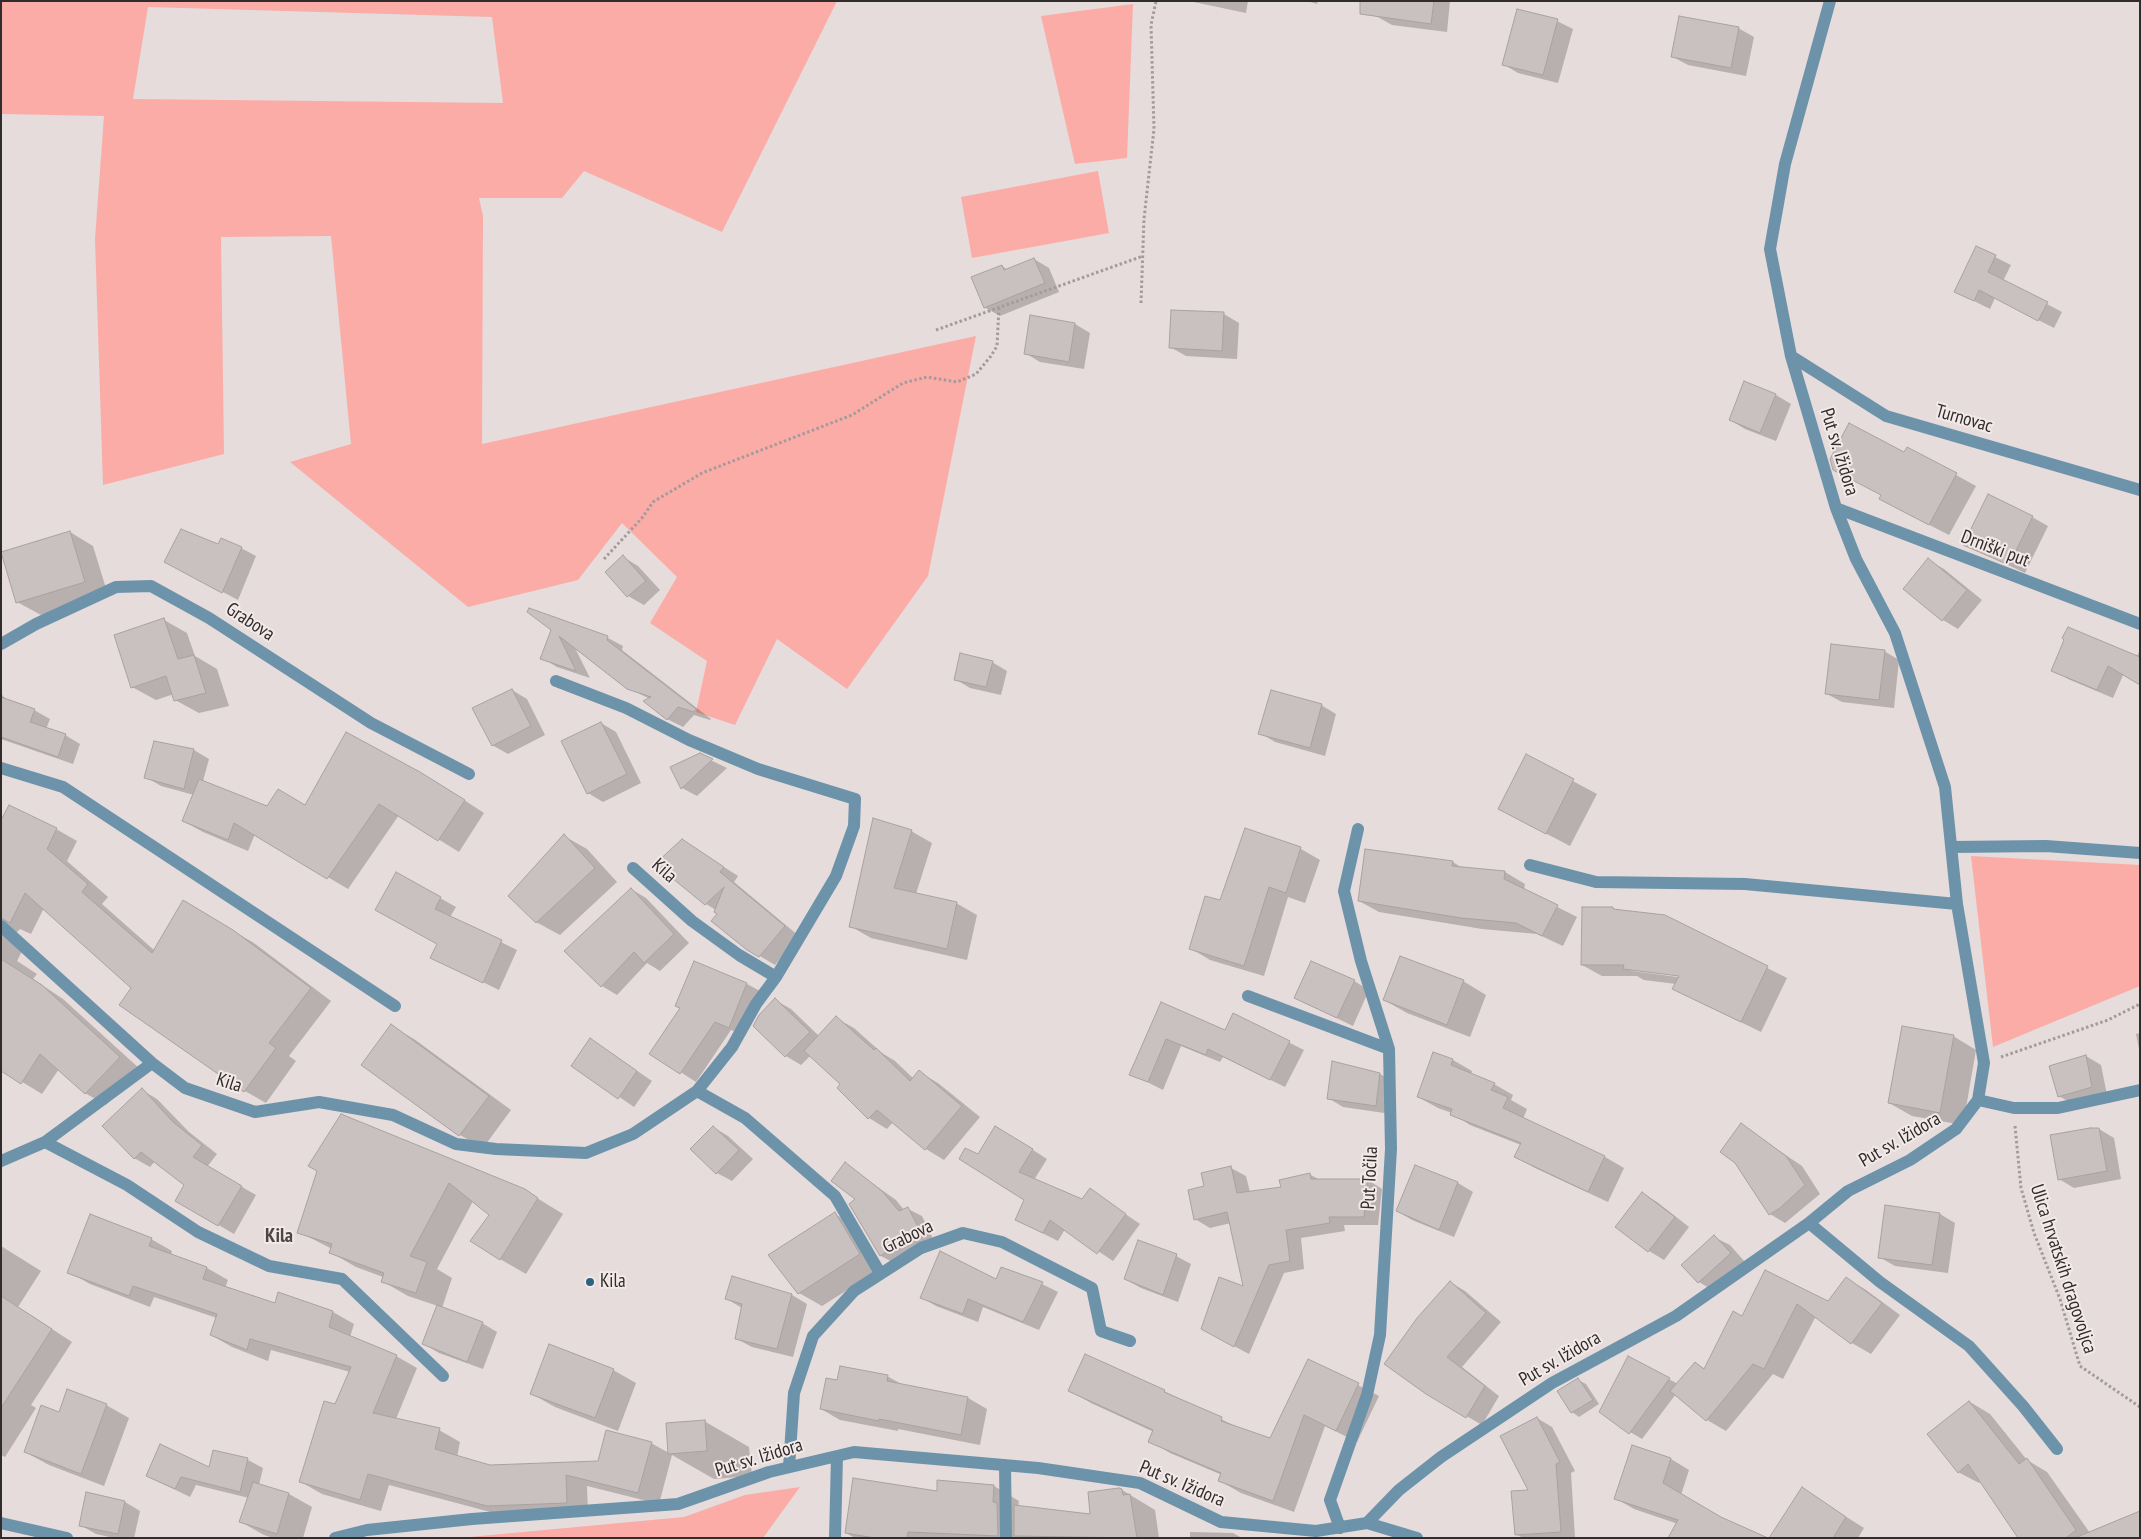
<!DOCTYPE html>
<meta charset="utf-8">
<style>
body{margin:0}
#map{position:relative;width:2141px;height:1539px;overflow:hidden;background:#e5dcdb;font-family:"PT Sans Narrow",sans-serif}
canvas{display:block}
.frame{position:absolute;inset:0;border:2px solid #302c2c;pointer-events:none}
</style>
<div id="map">
<canvas width="2141" height="1539"></canvas>
<div class="frame"></div>
</div>
<script>
const ctx = document.querySelector('canvas').getContext('2d');
ctx.lineJoin = 'round';
function paint(path, color) { ctx.fillStyle = color; ctx.fill(path, 'evenodd'); }
const toPath = rows => new Path2D(rows.map(r => 'M' + r).join(''));
function stroke(path, color, width, dash) { ctx.strokeStyle = color; ctx.lineWidth = width; ctx.lineCap = dash ? 'butt' : 'round'; ctx.setLineDash(dash || []); ctx.stroke(path); }
function write(font, color, halo, rows, align = 'center') {
  ctx.font = font + ' "PT Sans Narrow",sans-serif'; ctx.lineWidth = 4; ctx.setLineDash([]); ctx.textBaseline = 'middle'; ctx.strokeStyle = halo; ctx.fillStyle = color; for (const [text, x, y, turn = 0] of rows) {
    ctx.save(); ctx.translate(x, y); ctx.rotate((+turn || 0) * Math.PI / 180); ctx.textAlign = isNaN(turn) ? turn : align; if (halo) ctx.strokeText(text, 0, 0); ctx.fillText(text, 0, 0); ctx.restore();
  }
}
const green = toPath([
 [1,1,837,1,722,232,584,171,562,198,479,198,483,216,482,444,976,336,928,576,847,689,777,639,735,725,696,712,707,661,650,623,677,577,622,523,578,580,468,607,290,462,351,444,331,236,221,237,224,454,103,485,95,239,104,116,1,114],
 [148,7,492,17,503,103,133,99],
 [1133,4,1127,158,1075,164,1041,16],
 [1098,171,1109,233,972,258,961,197],
 [1971,856,2140,865,2140,986,1993,1047],
 [800,1487,763,1538,459,1538,684,1517,745,1495]
]);
const shadow = toPath([
 [1189,1,1248,1,1246,13],
 [1307,1,1318,1,1317,4],
 [1378,1,1450,1,1447,32,1392,25,1376,16],
 [1557,21,1573,29,1558,83,1518,73,1503,64],
 [1738,28,1754,37,1746,76,1688,65,1673,57],
 [1977,248,2011,265,2003,281,2062,312,2054,328,1995,298,1990,309,1956,292],
 [1034,259,1049,268,1059,292,1000,316,984,307,1002,266,1008,270],
 [1224,314,1239,323,1237,359,1186,356,1170,347],
 [1031,317,1075,324,1090,333,1084,369,1040,362,1025,353],
 [1776,395,1791,404,1776,441,1745,429,1730,420],
 [1907,448,1976,486,1949,535,1900,510,1904,454],
 [2032,517,2048,526,2025,573,1964,544],
 [70,532,93,546,108,595,41,615,17,602],
 [218,546,241,548,256,556,238,600,181,570],
 [623,557,638,566,660,590,644,605,628,596,606,572],
 [1928,560,1944,569,1982,600,1958,629,1943,620],
 [530,610,608,638,623,646,622,650,711,719,710,720,694,715,683,727,667,719,650,699,628,688,574,646,590,678,557,667,542,658,552,630],
 [164,620,187,633,195,656,217,669,229,706,199,713,175,700,174,694,156,700,132,687],
 [1884,651,1899,660,1894,708,1842,702,1827,694],
 [2140,651,2140,683,2124,673,2113,698,2068,679,2053,670,2136,657],
 [992,662,1007,671,1001,695,970,688,955,679],
 [512,690,527,699,545,735,508,754,492,745],
 [1,694,7,700,34,710,50,719,46,729,65,735,80,744,73,764,1,739],
 [1321,705,1336,714,1325,756,1275,742,1260,733],
 [601,723,616,732,641,783,603,802,588,793],
 [194,750,209,759,203,781,268,808,306,806,441,785,484,813,459,852,399,815,348,889,255,834,248,851,203,832,183,821,194,795,161,786,146,777],
 [700,755,727,768,697,796,682,788],
 [1526,756,1597,794,1570,846,1499,809],
 [1,823,56,829,77,841,67,861,108,897,102,904,154,950,183,902,254,943,331,1001,289,1056,296,1061,266,1103,245,1091,121,1005,133,988,44,908,31,934,20,929,13,936,22,951,17,961,37,974,33,979,63,999,140,1069,106,1105,85,1093,59,1069,42,1094,1,1069],
 [1246,830,1301,849,1320,860,1305,903,1288,897,1264,976,1210,960,1190,948,1221,902],
 [911,831,932,843,916,894,956,903,977,915,967,960,871,938,850,926],
 [564,836,587,849,617,882,560,935,536,922],
 [682,840,738,876,734,882,799,936,775,965,748,949,716,910,706,904],
 [1453,862,1462,868,1505,872,1525,884,1524,890,1577,917,1563,946,1537,934,1482,929,1379,912,1359,901],
 [397,874,456,907,450,917,517,950,499,990,432,957,438,944],
 [631,889,646,898,689,943,660,971,647,963,617,995,602,986],
 [1613,908,1617,911,1664,916,1787,978,1761,1032,1693,999,1676,984,1644,980,1637,976,1602,976,1582,965],
 [1629,969,1685,975,1685,978,1632,971],
 [694,962,747,984,762,992,744,1035,731,1030,696,1082,651,1053,681,1008],
 [1354,981,1369,990,1353,1026,1295,998],
 [1463,981,1486,995,1470,1037,1407,1013,1384,1000],
 [775,1000,791,1009,819,1036,836,1018,854,1028,882,1053,895,1061,914,1079,919,1072,938,1083,980,1117,944,1160,926,1149,893,1122,887,1129,869,1118,842,1084,810,1056,801,1065,786,1056,754,1026],
 [1161,1004,1226,1031,1234,1015,1304,1050,1285,1087,1223,1057,1220,1062,1181,1046,1163,1090,1131,1074],
 [391,1026,414,1039,511,1110,483,1148,460,1135,363,1064],
 [2140,1033,2140,1054,2136,1034],
 [1953,1036,1976,1050,1963,1125,1912,1116,1889,1103],
 [605,1049,652,1081,634,1107,573,1065],
 [1434,1053,1453,1060,1472,1071,1471,1075,1494,1084,1513,1095,1511,1100,1527,1109,1523,1119,1605,1157,1624,1168,1608,1202,1535,1168,1516,1157,1521,1145,1470,1125,1452,1113,1438,1108,1418,1097],
 [2086,1056,2101,1065,2107,1095,2074,1105,2059,1096],
 [1380,1074,1395,1083,1391,1114,1343,1107,1328,1098],
 [142,1090,157,1099,189,1132,217,1154,207,1167,256,1195,234,1234,176,1200,185,1185,155,1161,150,1167,134,1158],
 [1741,1125,1802,1166,1820,1194,1785,1223,1770,1214],
 [713,1127,728,1136,753,1159,732,1181,717,1173],
 [2099,1129,2114,1138,2121,1179,2074,1188,2059,1179],
 [1011,1136,1047,1159,1034,1180,1082,1201,1090,1190,1140,1224,1113,1261,1065,1229,1058,1241,1032,1228,1026,1200,978,1155],
 [845,1164,896,1200,904,1210,908,1209,922,1216,933,1239,894,1263,881,1256,850,1204,858,1199],
 [310,1166,524,1190,563,1214,526,1274,500,1259,490,1215,473,1201,437,1269,452,1278,442,1308,482,1323,497,1332,483,1369,439,1353,424,1344,438,1306,408,1296,382,1281,383,1277,356,1267,330,1252,332,1249,299,1232,319,1171],
 [1416,1166,1458,1183,1473,1192,1454,1237,1412,1220,1397,1211],
 [1231,1168,1246,1176,1250,1192,1283,1188,1309,1174,1320,1180,1368,1180,1382,1189,1378,1225,1344,1225,1345,1231,1301,1238,1304,1269,1284,1273,1249,1354,1217,1337,1244,1288,1231,1223,1210,1228,1195,1219,1206,1187],
 [1642,1193,1657,1202,1689,1227,1664,1260,1649,1251,1617,1226],
 [835,1214,858,1227,882,1268,822,1306,799,1293],
 [1940,1214,1955,1223,1948,1273,1895,1266,1879,1257],
 [1714,1237,1730,1245,1745,1262,1714,1291,1699,1282],
 [151,1239,172,1251,171,1255,207,1268,228,1280,225,1288,276,1304,279,1293,333,1312,354,1324,350,1337,396,1356,417,1368,396,1419,439,1430,460,1442,457,1457,490,1466,599,1462,651,1443,669,1453,704,1421,749,1447,752,1476,714,1479,672,1455,659,1504,587,1486,588,1515,509,1517,389,1485,381,1511,322,1494,301,1482,350,1372,271,1350,268,1361,232,1347,211,1335,217,1318,154,1297,150,1307,90,1284,69,1272],
 [1,1246,41,1271,18,1307,72,1342,31,1405,36,1408,5,1457,1,1455],
 [1176,1256,1191,1264,1178,1302,1141,1288,1125,1279],
 [1001,1268,1042,1284,1058,1292,1039,1330,983,1307,978,1322,936,1306,921,1297,997,1281],
 [1766,1271,1828,1303,1846,1278,1866,1290,1900,1315,1871,1354,1852,1343,1816,1316,1783,1379,1773,1374,1726,1431,1707,1420,1676,1394,1642,1439,1630,1432,1629,1358,1678,1384,1695,1363,1705,1369,1742,1317],
 [733,1278,792,1295,807,1304,793,1357,752,1347,737,1339,742,1308,727,1299],
 [1450,1282,1465,1291,1501,1322,1462,1367,1499,1396,1482,1425,1427,1393],
 [1309,1360,1379,1396,1357,1442,1325,1426,1294,1512,1241,1493,1220,1481,1222,1475,1170,1453,1150,1441,1154,1432,1091,1403,1070,1391,1164,1391,1241,1429,1270,1439],
 [613,1370,636,1383,618,1431,555,1407,532,1394],
 [887,1376,903,1385,968,1398,987,1409,980,1445,898,1429,898,1431,840,1420,821,1409,838,1382],
 [1578,1380,1586,1384,1599,1404,1579,1417,1572,1412,1559,1392],
 [1970,1402,1990,1414,2027,1460,2047,1472,2090,1533,2140,1538,2020,1538,1981,1481,1979,1483,1958,1472],
 [106,1405,129,1418,104,1486,49,1465,25,1452,60,1413],
 [1537,1418,1552,1427,1575,1471,1571,1473,1575,1538,1523,1538,1516,1534,1530,1491],
 [214,1451,248,1460,263,1468,259,1485,289,1494,312,1507,303,1538,273,1538,264,1535,241,1522,249,1498,196,1485,190,1497,147,1476,210,1469],
 [1671,1459,1689,1470,1681,1495,1678,1524,1634,1509,1615,1498],
 [939,1481,994,1486,1019,1501,1018,1507,1091,1515,1122,1490,1155,1510,1159,1538,855,1538,846,1533,938,1492],
 [1802,1489,1864,1528,1858,1538,1771,1538],
 [87,1494,125,1502,140,1511,134,1538,114,1538,96,1534,80,1525],
 [1190,1532,1233,1533,1242,1538,1190,1538]
]);
const building = toPath([
 [1360,1,1434,1,1431,24,1360,14,1360,1],
 [1517,9,1558,19,1543,75,1502,65,1517,9],
 [1679,16,1739,27,1731,68,1671,57,1679,16],
 [1976,246,1996,255,1988,272,2048,302,2038,321,1979,290,1974,301,1954,292,1976,246],
 [1034,258,1045,283,984,308,971,277,1002,265,1004,270,1034,258],
 [1171,310,1224,312,1222,351,1169,348,1171,310],
 [1030,315,1075,323,1069,362,1024,354,1030,315],
 [1744,381,1776,394,1760,433,1729,420,1744,381],
 [1849,423,1904,452,1907,447,1957,473,1929,525,1879,499,1881,495,1833,470,1830,459,1849,423],
 [1988,494,2033,516,2009,565,1963,545,1988,494],
 [181,529,218,544,221,538,242,547,222,593,164,562,181,529],
 [70,531,85,582,16,603,1,552,70,531],
 [623,555,646,581,627,597,605,572,623,555],
 [1928,558,1967,590,1942,621,1903,589,1928,558],
 [529,608,608,636,607,640,696,709,694,712,678,707,667,720,643,701,651,697,627,689,559,636,576,671,540,659,551,630,527,612,529,608],
 [164,618,178,659,194,655,206,693,174,701,166,676,131,688,114,635,164,618],
 [2068,627,2140,657,2140,685,2108,666,2097,690,2051,671,2064,640,2062,638,2068,627],
 [1831,644,1885,650,1879,700,1825,694,1831,644],
 [960,653,993,661,986,687,954,680,960,653],
 [512,689,531,726,492,746,472,708,512,689],
 [1271,690,1322,704,1310,748,1258,734,1271,690],
 [1,697,35,709,30,722,66,734,58,757,1,737,1,697],
 [601,722,627,774,587,794,561,741,601,722],
 [346,732,420,772,465,800,438,841,379,804,327,879,234,823,228,840,182,821,199,779,267,806,278,789,305,805,346,732],
 [154,741,194,749,184,789,144,778,154,741],
 [700,753,713,759,681,789,670,767,700,753],
 [1526,754,1574,779,1546,834,1498,809,1526,754],
 [9,805,57,828,47,849,88,884,82,892,152,953,183,900,233,930,311,988,269,1043,276,1048,244,1092,119,1005,131,988,25,893,10,923,1,918,1,820,9,805],
 [873,818,912,830,894,888,957,902,947,949,849,927,873,818],
 [1245,828,1301,847,1286,893,1269,887,1244,966,1189,949,1205,896,1220,900,1245,828],
 [564,834,595,868,536,923,508,896,564,834],
 [682,839,724,867,720,872,785,926,759,957,747,950,711,921,717,914,714,912,724,887,705,905,655,864,682,839],
 [1365,849,1453,861,1452,866,1505,871,1504,879,1558,905,1542,936,1516,923,1461,918,1358,901,1365,849],
 [396,872,441,897,435,909,502,940,483,983,430,958,437,944,375,910,396,872],
 [631,888,674,934,644,963,634,952,601,987,564,951,631,888],
 [1582,907,1613,907,1613,909,1665,915,1768,966,1741,1022,1672,989,1679,976,1623,969,1624,965,1581,965,1582,907],
 [1400,956,1464,980,1447,1025,1383,1000,1400,956],
 [1,959,42,985,120,1057,85,1094,40,1054,21,1084,1,1071,1,959],
 [694,961,747,983,729,1028,715,1022,680,1074,649,1054,680,1008,675,1006,694,961],
 [1311,961,1355,980,1337,1018,1294,998,1311,961],
 [775,998,810,1032,785,1057,753,1026,759,1015,775,998],
 [1161,1002,1225,1030,1233,1013,1290,1041,1270,1080,1208,1049,1206,1055,1166,1039,1148,1082,1129,1075,1161,1002],
 [836,1016,874,1050,876,1048,910,1081,919,1070,962,1106,925,1150,877,1110,868,1119,837,1088,840,1084,804,1051,836,1016],
 [391,1024,489,1096,459,1136,361,1065,391,1024],
 [1902,1026,1954,1035,1940,1113,1888,1103,1902,1026],
 [590,1038,637,1071,618,1099,571,1066,590,1038],
 [1433,1052,1453,1059,1451,1065,1495,1083,1491,1090,1508,1097,1503,1108,1605,1156,1588,1192,1514,1157,1521,1143,1450,1115,1452,1109,1417,1097,1433,1052],
 [2086,1055,2092,1087,2058,1097,2049,1066,2086,1055],
 [1332,1061,1380,1073,1376,1106,1327,1099,1332,1061],
 [142,1088,173,1122,202,1145,193,1157,242,1186,218,1226,175,1201,184,1185,141,1152,134,1159,102,1126,142,1088],
 [341,1114,525,1189,538,1198,500,1260,470,1241,489,1215,449,1183,410,1256,427,1262,416,1293,381,1282,384,1273,329,1253,332,1244,297,1233,317,1171,308,1166,341,1114],
 [1741,1123,1786,1156,1805,1185,1780,1208,1769,1215,1735,1163,1720,1152,1741,1123],
 [713,1126,739,1150,716,1174,690,1149,713,1126],
 [995,1126,1033,1149,1019,1172,1082,1199,1090,1188,1126,1214,1097,1254,1050,1220,1043,1233,1015,1220,1024,1200,959,1159,965,1148,978,1154,995,1126],
 [2090,1128,2099,1128,2107,1171,2058,1180,2050,1135,2090,1128],
 [845,1162,882,1191,899,1211,908,1207,920,1231,880,1256,849,1204,855,1199,831,1181,845,1162],
 [1415,1165,1458,1182,1439,1230,1396,1211,1415,1165],
 [1231,1166,1237,1193,1281,1187,1279,1180,1310,1173,1311,1179,1368,1179,1364,1217,1329,1217,1330,1223,1286,1230,1290,1261,1269,1265,1234,1347,1201,1329,1219,1277,1243,1286,1227,1212,1194,1220,1188,1190,1204,1186,1201,1173,1231,1166],
 [1642,1192,1675,1217,1648,1252,1615,1227,1642,1192],
 [1885,1205,1940,1213,1932,1265,1878,1258,1885,1205],
 [835,1212,860,1254,798,1294,768,1255,835,1212],
 [90,1214,152,1238,149,1246,207,1267,203,1279,275,1303,278,1292,333,1311,329,1327,397,1355,373,1413,440,1428,435,1449,490,1465,598,1461,606,1430,652,1442,638,1493,566,1475,567,1503,487,1506,368,1474,360,1500,299,1482,324,1401,335,1404,351,1367,250,1339,247,1350,210,1335,217,1314,133,1286,129,1296,67,1273,90,1214],
 [1714,1235,1731,1253,1698,1283,1681,1265,1714,1235],
 [1138,1240,1177,1254,1163,1295,1124,1279,1138,1240],
 [940,1251,996,1279,1001,1267,1043,1282,1023,1322,968,1299,963,1314,920,1298,940,1251],
 [1765,1270,1828,1301,1846,1277,1882,1303,1851,1344,1797,1304,1764,1369,1753,1364,1706,1421,1670,1391,1695,1362,1704,1369,1733,1311,1742,1316,1765,1270],
 [732,1276,792,1294,777,1349,735,1339,742,1304,725,1299,732,1276],
 [1450,1281,1486,1313,1447,1357,1485,1386,1466,1418,1426,1394,1384,1364,1417,1318,1450,1281],
 [1,1296,52,1329,1,1408,1,1296],
 [437,1305,483,1322,467,1362,422,1344,437,1305],
 [549,1344,614,1369,595,1418,530,1394,549,1344],
 [1085,1354,1165,1390,1164,1392,1222,1417,1221,1421,1270,1438,1308,1359,1359,1383,1336,1431,1304,1415,1273,1501,1218,1481,1221,1473,1148,1442,1153,1430,1068,1391,1085,1354],
 [1628,1356,1670,1378,1629,1434,1599,1412,1628,1356],
 [840,1366,888,1375,887,1381,968,1397,961,1435,879,1419,879,1421,820,1409,826,1378,837,1380,840,1366],
 [1578,1378,1593,1400,1571,1413,1557,1391,1578,1378],
 [67,1389,107,1404,81,1474,24,1452,41,1405,59,1412,67,1389],
 [1969,1401,2019,1464,2027,1458,2076,1530,2066,1538,2018,1538,1968,1464,1958,1473,1927,1434,1969,1401],
 [1537,1417,1560,1462,1556,1464,1561,1532,1515,1535,1511,1491,1528,1490,1500,1436,1537,1417],
 [705,1420,707,1451,668,1454,666,1423,705,1420],
 [160,1444,209,1467,213,1450,248,1458,240,1492,181,1477,175,1489,146,1476,160,1444],
 [1632,1445,1671,1458,1663,1483,1721,1517,1768,1538,1668,1538,1678,1520,1614,1499,1632,1445],
 [853,1478,937,1491,937,1480,994,1485,993,1502,997,1503,998,1536,908,1532,907,1538,875,1538,845,1533,853,1478],
 [253,1482,289,1493,277,1534,239,1522,253,1482],
 [1802,1487,1846,1517,1833,1538,1769,1538,1802,1487],
 [1119,1488,1122,1489,1123,1495,1130,1494,1137,1538,1014,1536,1014,1505,1090,1514,1088,1492,1119,1488],
 [86,1492,125,1501,118,1534,79,1526,86,1492],
 [2140,1511,2140,1538,2077,1538,2077,1537,2140,1511]
]);
const path = toPath([
 [1141,303,1144,219,1154,129,1151,25,1156,1],
 [936,330,1143,256],
 [604,559,642,518,653,502,702,473,852,415,903,383,927,377,957,382,976,374,991,356,997,346,999,307],
 [2001,1057,2108,1020,2140,1004],
 [2015,1126,2021,1188,2034,1233,2060,1299,2080,1366,2140,1407]
]);
const minor = toPath([
 [1791,356,1886,416,2140,490],
 [1836,508,2140,624],
 [1,644,36,624,116,587,151,586,209,618,371,723,469,774],
 [556,681,626,708,689,740,758,769,855,799,854,826,836,876,776,977],
 [1,768,63,787,395,1006],
 [1951,847,2046,846,2140,853],
 [1530,865,1596,882,1745,884,1957,904],
 [1,926,152,1063],
 [1248,996,1389,1049],
 [697,1091,745,1118,835,1196,880,1273],
 [1978,1100,2014,1108,2058,1108,2140,1090],
 [45,1142,127,1185,198,1232,269,1266,342,1279,443,1376],
 [1,1161,45,1142,152,1063,185,1088,255,1112,319,1102,393,1115,456,1144,496,1149,586,1153,633,1134,697,1091,732,1047,756,1004,776,977,739,955,692,921,633,868],
 [1809,1223,1880,1282,1969,1346,2023,1406,2057,1449],
 [1005,1465,1006,1538],
 [789,1467,794,1393,813,1336,854,1291,921,1248,963,1233,1002,1242,1092,1288,1101,1331,1130,1341],
 [1,1523,67,1538],
 [1367,1523,1417,1538],
 [1340,1528,1330,1500,1367,1395,1380,1335,1391,1149,1389,1049,1361,961,1344,891,1358,829],
 [335,1538,367,1530,472,1519,678,1504,769,1472,854,1452,1038,1468,1140,1483,1221,1522,1316,1531,1367,1523,1399,1490,1441,1457,1552,1383,1676,1316,1809,1223,1848,1191,1910,1160,1956,1129,1978,1100,1984,1063,1957,904,1945,787,1895,633,1856,559,1836,508,1791,356,1770,249,1785,164,1830,1],
 [835,1538,837,1456]
]);
const markers = [
 [590,1282,5,"#2e627e"]
];
const streetNames = [
 ["Turnovac",1964,419,16],
 ["Put sv. Ižidora",1839,452,73],
 ["Drniški put",1995,549,21],
 ["Grabova",250,622,33],
 ["Kila",664,871,42],
 ["Kila",229,1083,18],
 ["Put sv. Ižidora",1900,1140,-30],
 ["Put Točila",1370,1178,-87],
 ["Grabova",908,1237,-26],
 ["Ulica hrvatskih dragovoljca",2063,1269,72],
 ["Put sv. Ižidora",1560,1359,-30],
 ["Put sv. Ižidora",759,1458,-17],
 ["Put sv. Ižidora",1182,1484,23]
];
const poiNames = [
 ["Kila",600,1282]
];
const neighbourhoodNames = [
 ["Kila",279,1236]
];
paint(green, '#fbaca7');
paint(shadow, '#0003');
paint(building, '#c9c1c0');
stroke(building, '#a9a1a0', 1);
stroke(path, '#a29b9a', 3, [2.5, 2.5]);
stroke(minor, '#6d93ab', 12);
for (const [x, y, r, color] of markers) { const dot = new Path2D(); dot.arc(x, y, r, 0, 2 * Math.PI); ctx.fillStyle = color; ctx.fill(dot); stroke(dot, '#f2e9e8', 2); }
write('19px', '#302c2c', '#f2e9e8', streetNames);
write('19px', '#302c2c', '#f2e9e8', poiNames, 'left');
write('bold 20px', '#4d4645', '#f2e9e8', neighbourhoodNames);
</script>
